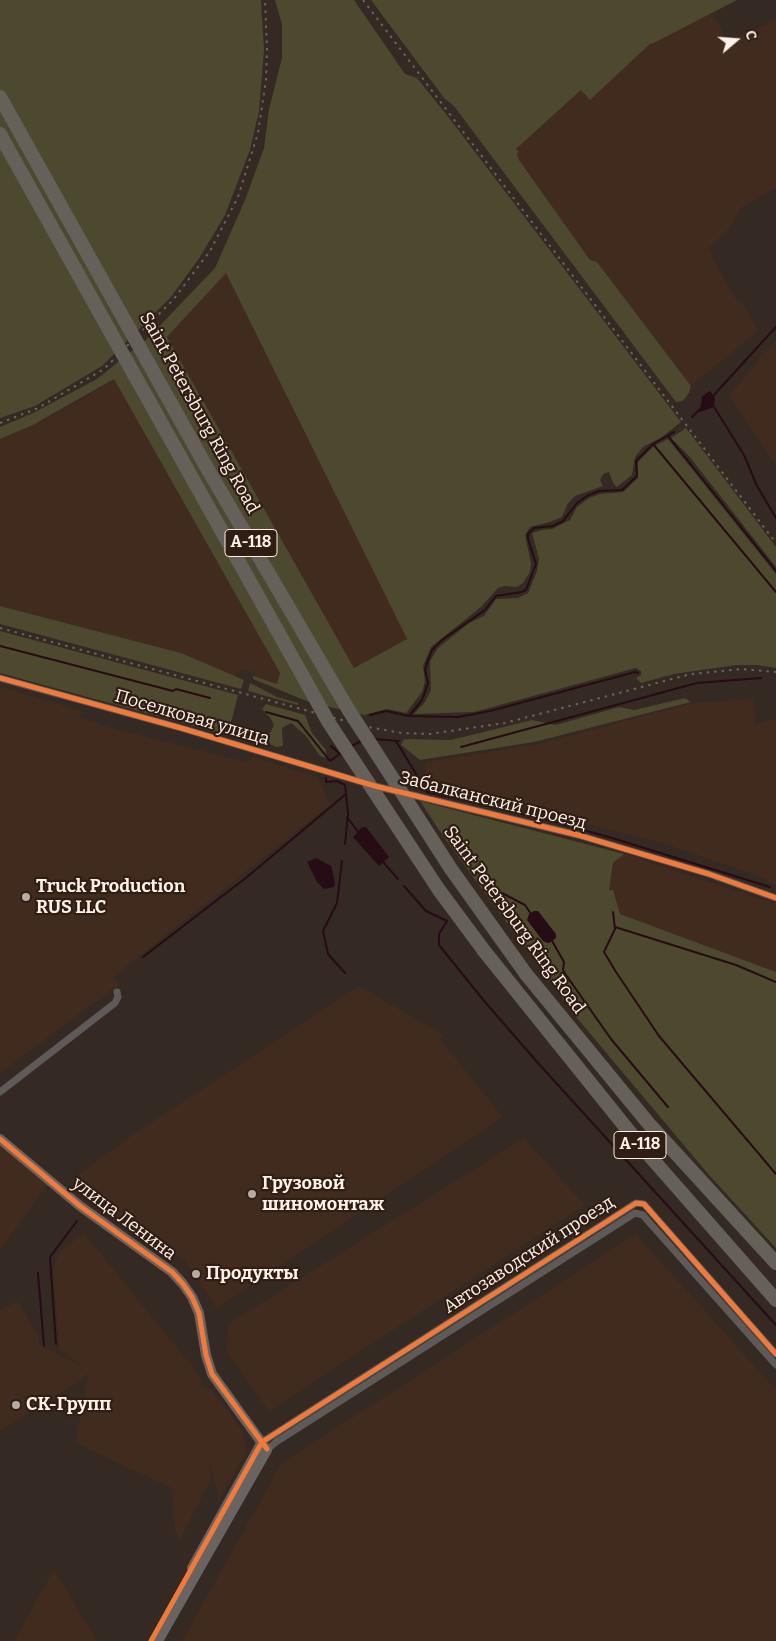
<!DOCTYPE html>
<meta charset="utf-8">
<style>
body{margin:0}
#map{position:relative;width:776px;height:1641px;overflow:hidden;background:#342923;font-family:Bitter,serif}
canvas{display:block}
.north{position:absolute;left:711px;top:15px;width:50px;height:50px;-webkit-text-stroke:4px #301e14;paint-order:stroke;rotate:72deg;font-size:14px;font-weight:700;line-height:20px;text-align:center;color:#fef1ea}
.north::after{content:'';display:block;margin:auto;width:18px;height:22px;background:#fef1ea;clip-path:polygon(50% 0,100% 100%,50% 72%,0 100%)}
</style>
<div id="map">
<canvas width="776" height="1641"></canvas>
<div class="north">С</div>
</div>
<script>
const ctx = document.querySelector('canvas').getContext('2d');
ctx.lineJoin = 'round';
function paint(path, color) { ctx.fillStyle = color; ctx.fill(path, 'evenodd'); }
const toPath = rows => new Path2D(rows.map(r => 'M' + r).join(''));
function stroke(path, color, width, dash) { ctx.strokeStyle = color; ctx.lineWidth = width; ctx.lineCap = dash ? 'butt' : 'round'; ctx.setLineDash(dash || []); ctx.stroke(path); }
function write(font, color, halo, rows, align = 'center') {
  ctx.font = font + ' Bitter,serif'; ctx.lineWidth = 4.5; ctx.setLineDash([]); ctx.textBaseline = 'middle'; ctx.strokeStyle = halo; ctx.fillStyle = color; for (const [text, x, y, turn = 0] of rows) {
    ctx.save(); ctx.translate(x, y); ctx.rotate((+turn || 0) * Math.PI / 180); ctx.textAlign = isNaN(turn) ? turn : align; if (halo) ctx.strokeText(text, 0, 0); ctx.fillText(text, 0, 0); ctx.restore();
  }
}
const built = toPath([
 [713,13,728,43,776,19,776,188,743,206,726,232,709,248,713,256,712,258,737,301,740,300,759,330,691,386,597,262,590,260,519,160,516,149,582,90,591,99,643,51,642,49],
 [226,272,407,639,354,668,167,337],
 [776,339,776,465,729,396],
 [114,379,280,673,277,685,253,676,255,672,250,671,241,669,233,677,181,653,0,606,0,439,33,425,81,400],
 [0,687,82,711,80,718,97,722,100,725,247,762,254,757,318,777,330,805,113,977,119,984,0,1073],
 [753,699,755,724,770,719,776,720,776,885,756,875,662,843,424,782,426,762,534,745,693,703],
 [624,854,776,904,776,972,619,914,613,890,609,890,613,863],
 [359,986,443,1035,441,1040,503,1117,216,1308,185,1260,117,1222,70,1181,131,1136],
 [524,1138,585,1205,269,1411,227,1353,228,1324],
 [0,1143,49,1183,0,1250],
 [84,1233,200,1376,201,1386,211,1389,243,1431,246,1453,220,1499,209,1463,211,1479,179,1542,175,1531,172,1488,75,1443,89,1372,84,1378,0,1431,0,1311,17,1301,39,1336,39,1344,83,1367,59,1350,53,1269,59,1252],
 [636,1234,776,1390,776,1641,182,1641,281,1464],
 [54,1569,97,1641,14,1641]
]);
const green = toPath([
 [0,0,261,0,264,50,259,111,250,150,225,215,200,257,171,297,102,366,35,406,0,418],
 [275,0,354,0,405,74,417,78,446,114,681,422,662,437,643,447,635,457,632,475,617,487,613,483,609,472,603,474,600,480,603,486,575,496,567,505,562,517,550,522,530,527,525,535,531,563,530,572,523,583,517,587,505,586,498,588,481,607,431,647,423,666,425,682,422,692,406,713,387,709,364,715,309,702,253,679,253,676,277,684,280,673,114,379,33,425,0,439,0,427,33,413,97,379,148,338,215,268,245,200,264,148,269,109,282,58,282,24],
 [226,273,407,639,354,668,167,337],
 [371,0,737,0,652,44,651,43,590,100,581,90,516,149,519,152,517,154,519,160,590,260,597,262,691,386,689,393,683,401,676,402,454,106,444,98],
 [686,428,776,547,776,567,689,456,671,438],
 [668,439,776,574,776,668,757,665,736,665,674,674,641,683,636,678,641,675,641,671,636,668,474,712,414,714,425,702,431,690,430,661,438,648,469,623,484,616,496,599,518,598,528,593,537,571,539,559,532,533,542,530,552,529,570,520,577,507,589,498,600,494,623,492,638,478,638,462,654,446],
 [0,606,181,653,244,680,241,689,0,624],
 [0,631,238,695,232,719,227,729,215,732,0,673],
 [250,683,277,697,298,703,298,705,248,691],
 [685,698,691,702,534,742,420,760,401,745,404,739,451,740,532,720,556,725,619,707,634,710],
 [266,704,305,715,312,733,326,750,326,758,320,756,306,736,291,723,282,728,283,746,276,747,270,744,268,737,274,725,271,719,262,709],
 [420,801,624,854,613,863,609,890,613,890,620,914,776,972,776,1248,709,1175,577,1018,443,836]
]);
const water = toPath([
 [710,391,715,398,714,407,700,412,702,396],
 [366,827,389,857,379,866,353,837,361,828],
 [316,858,331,866,335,883,334,887,324,889,317,882,307,862],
 [534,911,538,911,556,934,556,938,551,942,548,943,543,941,527,920,529,914]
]);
const stream = toPath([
 [713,396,776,327],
 [714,407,744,455,757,486,776,518],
 [692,417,701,408],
 [668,436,776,571],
 [653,444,776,592],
 [0,646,173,691,176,689,210,698],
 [266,712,298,721,330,761,342,752],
 [370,715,386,711,409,716,422,700,428,683,425,669,432,650,442,640,485,610,496,596,522,592,526,590,536,564,528,539,528,534,534,528,553,526,563,521,577,503,587,496,599,491,622,490,637,476,636,461,653,444,674,432],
 [409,716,458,717,490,711,635,672,638,673],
 [373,739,399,741],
 [396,741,427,792,544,819,612,838,770,887],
 [331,746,340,754],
 [350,747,361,741],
 [461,747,697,683,761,678],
 [326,778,326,782,337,781,345,785,346,793],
 [347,817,359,833],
 [342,861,337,903,323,931,328,954,345,973],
 [383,862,398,879],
 [404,886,426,911,447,921,439,934,439,945,485,1002,538,1063,776,1325],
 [489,894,502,893,525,905,531,914],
 [613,912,615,929,604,952,616,972,659,1036,776,1174],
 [615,927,736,965,776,982],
 [551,939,564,962,563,970,566,975,611,1039,668,1107],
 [143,957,247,877,346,794,348,814,345,844],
 [38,1273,44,1346],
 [56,1344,50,1257,77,1221]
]);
const street = toPath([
 [0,678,181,728,375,786,578,835,709,874,776,898],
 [0,1092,115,1003,118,997,117,992],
 [262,1442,636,1203,644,1204,776,1354],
 [267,1450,276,1442,635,1213,643,1215,648,1221,776,1365]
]);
const secondary = toPath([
 [0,1139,80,1206,172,1272,183,1284,192,1297,199,1313,206,1355,212,1374,267,1450,158,1641],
 [192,1568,262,1442]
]);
const highway = toPath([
 [0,134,7,147],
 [485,952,640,1145,776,1300],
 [526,974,649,1124,776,1263]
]);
const rail = toPath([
 [363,0,776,543],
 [0,423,38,408,104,369,173,300,210,251,238,197,258,133,266,80,267,49,265,0],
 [0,628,368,727,402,733,429,734,505,723,691,674,742,669,776,672]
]);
const highwayBridge = toPath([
 [0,97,207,468,348,709,451,869,526,974],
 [7,147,329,723,439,890,485,952]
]);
const cycleway = toPath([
 [0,678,181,728,375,786,578,835,709,874,776,898],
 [0,1139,80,1206,172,1272,183,1284,192,1297,199,1313,206,1355,212,1374,267,1449],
 [151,1641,262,1442,636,1203,644,1204,776,1354]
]);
const markers = [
 [26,897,5,"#b7aba4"],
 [252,1194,5,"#b7aba4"],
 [196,1274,5,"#b7aba4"],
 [16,1405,5,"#b7aba4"]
];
const shields = [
 [251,543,52],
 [640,1145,52]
];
const shieldNames = [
 ["А-118",251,543],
 ["А-118",640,1145]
];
const streetNames = [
 ["Saint Petersburg Ring Road",199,413,61],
 ["Поселковая улица",192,718,16],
 ["Забалканский проезд",493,801,14],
 ["Saint Petersburg Ring Road",514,920,54],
 ["улица Ленина",124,1219,37],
 ["Автозаводский проезд",529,1255,-33]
];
const poiNames = [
 ["Truck Production",36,887],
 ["RUS LLC",36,908],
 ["Грузовой",262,1184],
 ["шиномонтаж",262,1205],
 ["Продукты",206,1274],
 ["СК-Групп",26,1405]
];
paint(built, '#412b1e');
paint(green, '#4c492f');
paint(water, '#270b15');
stroke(stream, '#270b15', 2);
stroke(street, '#5e5a58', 7);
stroke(secondary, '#696461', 10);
stroke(highway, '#66605a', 14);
stroke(rail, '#6a6460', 2, [2.5, 5]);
stroke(highwayBridge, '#66605a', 14);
stroke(cycleway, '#f17a3a', 5);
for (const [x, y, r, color] of markers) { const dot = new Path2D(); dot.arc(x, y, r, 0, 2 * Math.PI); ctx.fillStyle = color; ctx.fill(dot); stroke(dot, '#301e14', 2); }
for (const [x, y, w] of shields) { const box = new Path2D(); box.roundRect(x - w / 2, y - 13.5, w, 27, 4); ctx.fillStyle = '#301e14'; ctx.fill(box); stroke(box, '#fef1ea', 1); }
write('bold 16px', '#fef1ea', null, shieldNames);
write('18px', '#fef1ea', '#301e14', streetNames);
write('bold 18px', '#fef1ea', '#301e14', poiNames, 'left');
</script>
